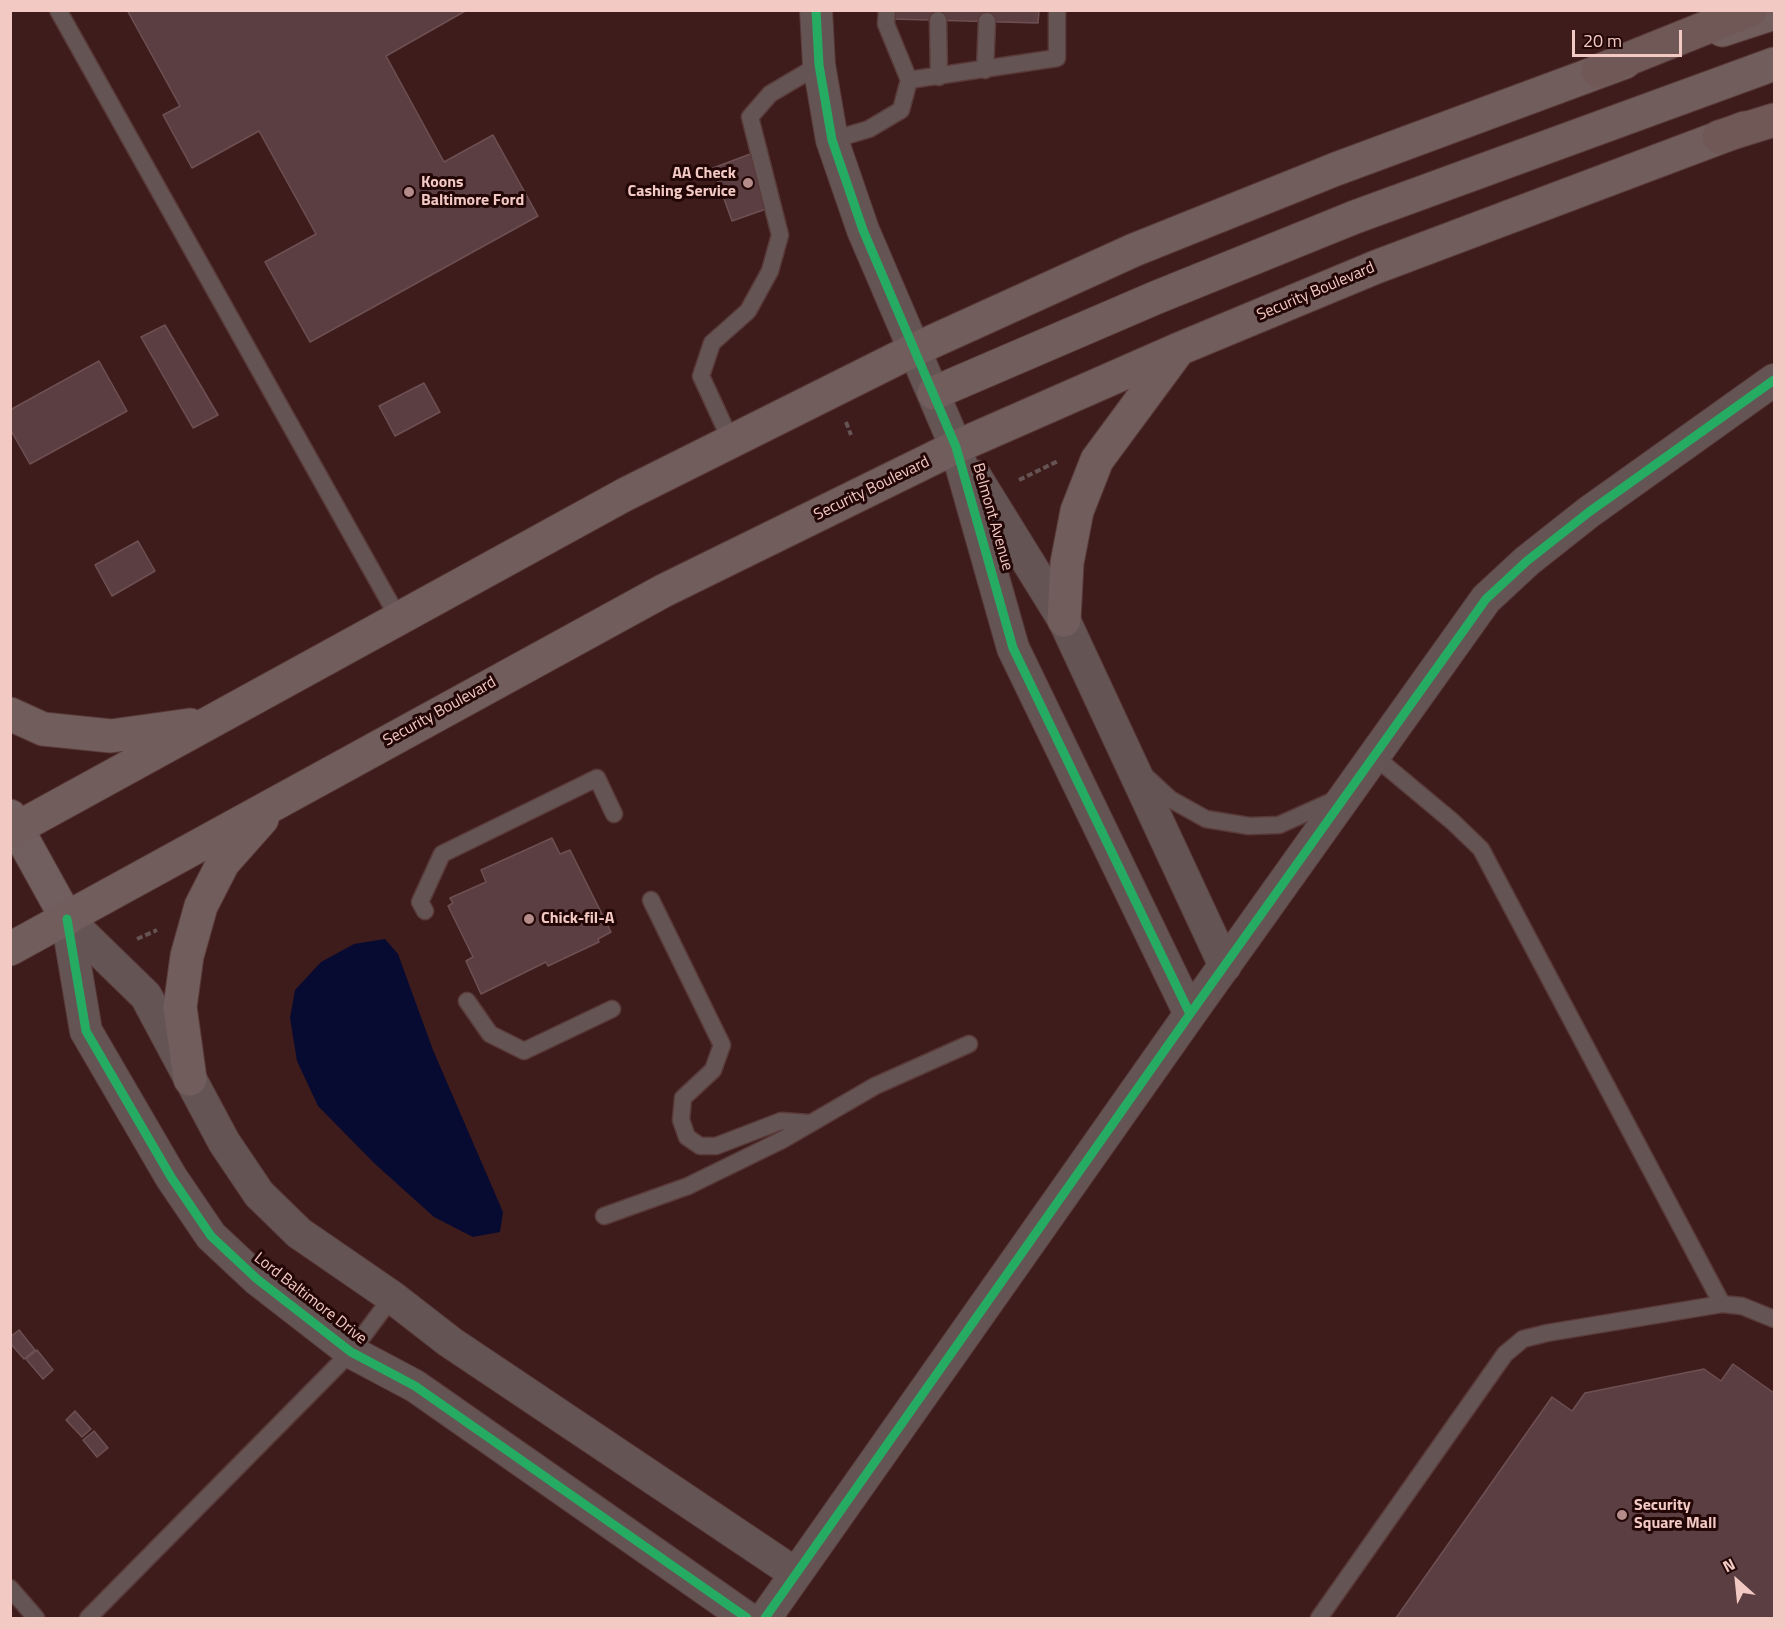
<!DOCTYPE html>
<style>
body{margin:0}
#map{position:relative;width:1785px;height:1629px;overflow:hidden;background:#3f1c1c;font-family:"Titillium Web",sans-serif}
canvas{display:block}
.frame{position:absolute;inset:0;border:12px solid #f3c9c4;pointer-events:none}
.north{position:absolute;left:1707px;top:1551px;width:60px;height:60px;-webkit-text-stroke:4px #230706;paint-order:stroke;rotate:333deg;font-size:16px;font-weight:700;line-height:24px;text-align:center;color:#f3c9c4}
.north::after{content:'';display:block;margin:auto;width:21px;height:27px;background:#f3c9c4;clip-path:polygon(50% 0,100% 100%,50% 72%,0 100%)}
.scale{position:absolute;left:1572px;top:30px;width:110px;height:27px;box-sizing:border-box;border:3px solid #f3c9c4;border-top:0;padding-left:8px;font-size:18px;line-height:21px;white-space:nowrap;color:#f3c9c4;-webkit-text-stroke:4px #230706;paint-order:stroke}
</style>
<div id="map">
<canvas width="1785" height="1629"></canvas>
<div class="frame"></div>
<div class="north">N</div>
<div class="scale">20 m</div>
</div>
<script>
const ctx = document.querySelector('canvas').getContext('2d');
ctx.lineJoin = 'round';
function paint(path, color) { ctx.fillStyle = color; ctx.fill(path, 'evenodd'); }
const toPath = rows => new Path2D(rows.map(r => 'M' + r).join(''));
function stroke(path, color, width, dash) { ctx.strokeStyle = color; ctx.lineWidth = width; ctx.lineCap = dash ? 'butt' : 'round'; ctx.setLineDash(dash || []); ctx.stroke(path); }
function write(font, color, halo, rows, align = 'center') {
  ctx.font = font + ' "Titillium Web",sans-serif'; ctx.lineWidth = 6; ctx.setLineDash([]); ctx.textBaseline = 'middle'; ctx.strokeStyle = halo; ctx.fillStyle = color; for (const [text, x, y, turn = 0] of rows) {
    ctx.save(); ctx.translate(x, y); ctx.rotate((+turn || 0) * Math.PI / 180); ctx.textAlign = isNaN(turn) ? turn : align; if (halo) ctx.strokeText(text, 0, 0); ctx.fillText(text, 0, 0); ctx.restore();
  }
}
const water = toPath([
 [385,939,398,954,433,1050,503,1212,500,1232,473,1237,434,1217,374,1163,318,1106,297,1061,290,1018,295,990,321,962,354,944]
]);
const building = toPath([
 [127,10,467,10,386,56,444,162,493,135,538,216,310,342,265,262,316,234,259,131,192,168,163,115,180,106,127,10],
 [892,10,1039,10,1038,23,892,19,892,10],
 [753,153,767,191,760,193,766,209,732,221,713,168,753,153],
 [165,325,218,415,193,428,141,337,165,325],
 [99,361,127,411,30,464,10,429,10,410,99,361],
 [424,383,440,412,395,436,379,406,424,383],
 [138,541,155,571,112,596,95,565,138,541],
 [552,838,560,854,570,850,611,932,598,939,599,942,548,966,546,962,481,994,466,961,473,957,448,906,453,903,450,898,486,882,481,870,552,838],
 [19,1330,35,1350,24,1359,10,1343,10,1337,19,1330],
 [37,1350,53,1370,43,1379,26,1359,37,1350],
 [1733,1364,1774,1393,1774,1618,1396,1618,1552,1397,1572,1411,1585,1393,1704,1369,1721,1381,1733,1364],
 [75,1411,91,1429,82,1437,66,1420,75,1411],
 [94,1431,108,1448,97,1457,83,1440,94,1431]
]);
const path = toPath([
 [846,422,851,435],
 [1019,480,1058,461],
 [137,939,157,930]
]);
const lane = toPath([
 [58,10,399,619],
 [887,10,886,24,909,80],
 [938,20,939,77],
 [985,70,987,21],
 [832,140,869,129,901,110,909,80,1057,58,1057,10],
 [731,441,701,376,712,343,748,311,770,271,780,235,750,117,770,94,819,65],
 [1374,756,1453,822,1481,849,1722,1304],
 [1144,775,1170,799,1206,819,1249,826,1279,825,1337,799],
 [651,900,722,1045,713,1070,683,1098,681,1120,687,1137,700,1146,716,1146,781,1121,810,1123],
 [425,911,420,902,442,854,597,778,614,814],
 [467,1001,490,1034,524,1051,612,1009],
 [604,1216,688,1186,782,1140,875,1086,969,1044],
 [10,1588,36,1618],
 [88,1618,351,1352,392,1297],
 [1319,1618,1505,1354,1523,1339,1547,1333,1722,1304,1742,1306,1774,1319]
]);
const street = toPath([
 [816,10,819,65,832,140,863,230,956,447,1013,648,1190,1014],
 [975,476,1064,620,1225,966],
 [67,919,86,1031,171,1177,211,1236,257,1279,351,1352,415,1386,747,1618],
 [67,919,146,996,224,1142,259,1194,299,1233,392,1297,450,1342,796,1574],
 [765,1618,1190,1014,1486,599,1527,561,1589,512,1774,380]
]);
const secondary = toPath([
 [10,816,67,919]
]);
const primary = toPath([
 [1722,30,1774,13],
 [934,393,1155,298,1355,217,1774,64],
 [1064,620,1067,563,1077,511,1097,460,1176,353],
 [10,714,43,729,111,736,190,725],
 [10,832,624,495,916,349,1134,250,1336,169,1625,62],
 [10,949,663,591,956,447,1179,349,1376,267,1745,128],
 [190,1079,180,1007,187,956,201,906,223,863,262,819]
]);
const highway = toPath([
 [1598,71,1750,10],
 [1719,137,1774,120]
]);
const cycleway = toPath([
 [816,10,819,65,832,140,863,230,956,447,1013,648,1190,1014],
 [67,919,86,1031,171,1177,211,1236,257,1279,351,1352,415,1386,747,1618],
 [765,1618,1190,1014,1486,599,1527,561,1589,512,1774,380]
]);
const markers = [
 [748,183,6,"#b48c89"],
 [409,192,6,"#b48c89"],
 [529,919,6,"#b48c89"],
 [1622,1515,6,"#b48c89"]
];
const poiNames = [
 ["AA Check",736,174,"right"],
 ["Cashing Service",736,192,"right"],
 ["Koons",421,183],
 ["Baltimore Ford",421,201],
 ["Chick-fil-A",541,919],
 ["Security",1634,1506],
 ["Square Mall",1634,1524]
];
const streetNames = [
 ["Security Boulevard",1316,292,-23],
 ["Security Boulevard",872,489,-26],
 ["Belmont Avenue",992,517,74],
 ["Security Boulevard",440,712,-29],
 ["Lord Baltimore Drive",310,1299,38]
];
paint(water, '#070a31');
paint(building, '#5a3e41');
stroke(building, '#6e5053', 1.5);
stroke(lane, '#593a39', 19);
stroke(street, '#593a39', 34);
stroke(secondary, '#593a39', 35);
stroke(primary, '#593a39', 35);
stroke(highway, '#593a39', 35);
stroke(path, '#655453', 4, [6, 3]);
stroke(lane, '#645554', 16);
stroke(street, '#645554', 32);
stroke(secondary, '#705f5e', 33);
stroke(primary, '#715d5b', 33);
stroke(highway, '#705857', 33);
stroke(cycleway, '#26ab63', 9);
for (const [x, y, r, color] of markers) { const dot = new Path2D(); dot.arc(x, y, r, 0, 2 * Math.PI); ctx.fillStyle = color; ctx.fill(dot); stroke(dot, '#230706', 2); }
write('bold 16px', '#f3c9c4', '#230706', poiNames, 'left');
write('16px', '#f3c9c4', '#230706', streetNames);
</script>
